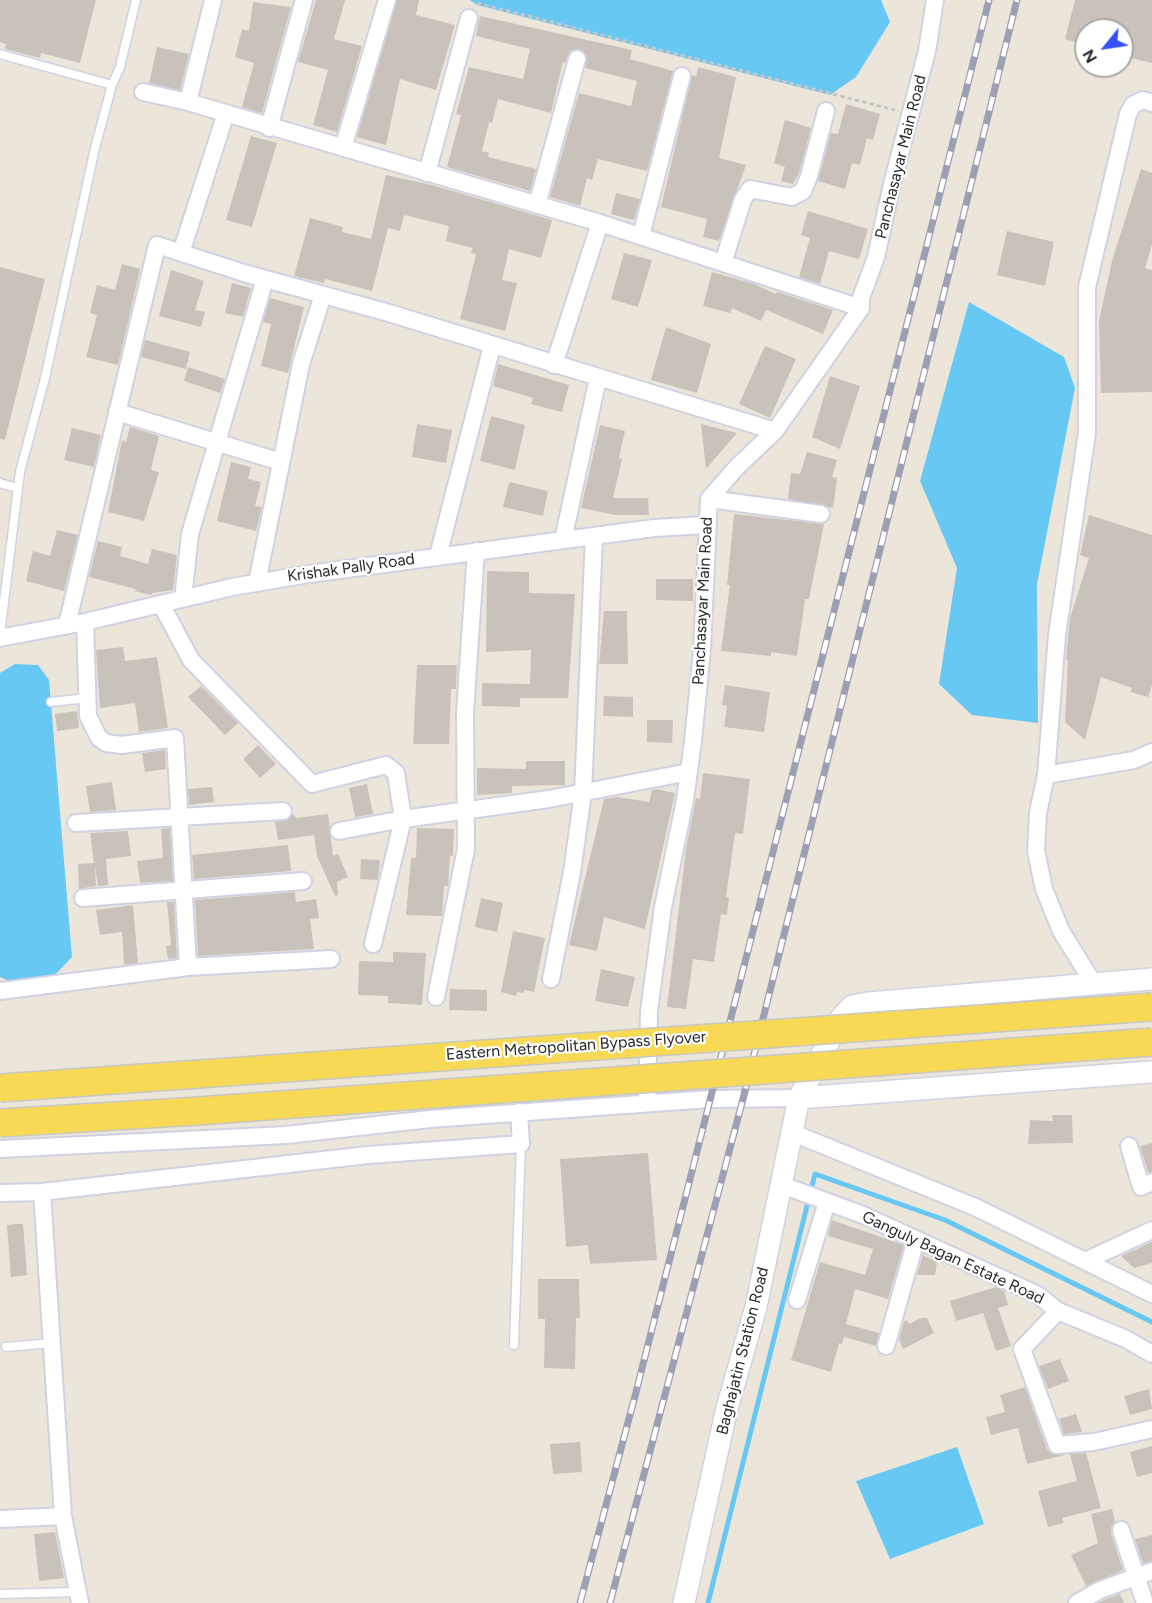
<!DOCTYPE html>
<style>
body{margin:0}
#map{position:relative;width:1152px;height:1603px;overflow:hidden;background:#ece6da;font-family:Figtree,sans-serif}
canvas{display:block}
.north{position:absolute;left:1074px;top:18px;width:60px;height:60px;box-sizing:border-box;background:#fff;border:2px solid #a9a9a9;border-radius:50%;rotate:240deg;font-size:16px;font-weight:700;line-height:24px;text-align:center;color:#292929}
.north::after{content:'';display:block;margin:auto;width:21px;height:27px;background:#3551ff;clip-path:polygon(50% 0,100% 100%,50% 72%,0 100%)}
</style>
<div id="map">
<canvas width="1152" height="1603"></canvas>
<div class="north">N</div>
</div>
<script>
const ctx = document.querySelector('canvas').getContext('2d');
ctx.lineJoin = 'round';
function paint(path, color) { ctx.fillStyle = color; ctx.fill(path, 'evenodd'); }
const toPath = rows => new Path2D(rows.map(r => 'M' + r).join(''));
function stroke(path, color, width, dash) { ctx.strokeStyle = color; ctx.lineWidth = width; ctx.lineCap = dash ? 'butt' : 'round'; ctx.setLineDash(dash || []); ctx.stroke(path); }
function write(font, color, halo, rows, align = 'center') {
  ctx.font = font + ' Figtree,sans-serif'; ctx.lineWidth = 4.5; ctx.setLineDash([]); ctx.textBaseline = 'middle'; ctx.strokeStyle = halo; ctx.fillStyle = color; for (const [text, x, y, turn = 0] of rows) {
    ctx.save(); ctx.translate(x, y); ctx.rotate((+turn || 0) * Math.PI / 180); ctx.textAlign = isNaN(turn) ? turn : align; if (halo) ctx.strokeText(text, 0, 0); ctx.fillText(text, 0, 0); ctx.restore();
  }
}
const water = toPath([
 [470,0,881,0,890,22,856,77,830,95,477,5],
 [969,302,1064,357,1075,388,1037,584,1038,723,972,715,939,684,957,568,920,481],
 [15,664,38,665,49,680,72,957,53,977,9,981,0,977,0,673],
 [957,1447,984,1524,890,1559,856,1481]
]);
const stream = toPath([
 [708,1603,815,1174,945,1220,1152,1322]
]);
const building = toPath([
 [0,0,96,0,80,63,41,53,40,58,5,49,6,44,0,42],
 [316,0,345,0,334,39,362,46,337,132,313,125,328,70,298,62],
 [397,0,419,0,416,15,455,25,436,90,400,79,386,145,357,137],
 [1075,0,1152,0,1152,63,1122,56,1122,30,1086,30,1086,45,1065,39],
 [253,2,291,7,262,113,242,107,254,63,235,57,242,29,249,31],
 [480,16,632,50,630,59,673,71,647,171,598,159,592,180,587,178,580,206,550,197,579,93,631,106,637,81,585,68,587,56,579,49,570,51,565,63,563,62,551,113,498,99,492,123,489,122,482,151,489,153,488,157,536,169,530,191,447,167,461,115,456,114,469,67,523,79,530,49,476,36],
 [157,47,189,54,180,90,149,83],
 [698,67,736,77,719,158,746,165,719,241,703,237,707,219,661,207,692,75,696,76],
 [846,104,880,114,873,140,867,138,860,165,852,163,845,189,818,181,831,133,838,134],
 [785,120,811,128,799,173,793,184,781,181,785,167,774,163],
 [251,136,277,143,252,227,226,220],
 [1141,169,1152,173,1152,244,1145,268,1152,270,1152,392,1101,393,1099,321,1112,261],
 [386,175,432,185,552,220,541,258,509,249,502,280,517,283,505,331,460,319,476,254,471,253,472,248,446,241,449,226,404,215,400,231,388,228,372,291,325,279,324,283,294,276,310,218,343,227,342,232,371,239],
 [616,193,640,199,634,220,611,214],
 [808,211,868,229,859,259,829,251,820,284,799,277,810,238,801,235],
 [1007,231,1054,242,1045,286,997,275],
 [624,253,652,260,638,307,611,299],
 [122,264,140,269,118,365,86,357,97,315,90,313,97,285,115,290],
 [0,267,45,279,5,440,0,439],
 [171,270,204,281,195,310,205,312,201,327,159,316],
 [712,272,754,284,776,294,777,292,833,310,823,334,766,310,761,321,732,308,730,313,703,306],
 [232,283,251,288,243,317,225,313],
 [270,298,304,307,288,373,261,366,270,329,271,324,263,322],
 [666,327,711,344,697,393,651,380],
 [145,340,190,352,186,369,141,357],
 [765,346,796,359,770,418,739,404],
 [498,364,569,385,562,412,531,404,533,398,493,386],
 [188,367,225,379,220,393,184,381],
 [830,376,860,386,840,449,812,437],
 [491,416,525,425,515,470,480,461],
 [417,424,452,430,446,463,412,457],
 [701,424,737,433,706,469],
 [600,425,625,431,619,458,622,459,613,498,648,498,649,515,615,515,581,508],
 [130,427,159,436,151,470,159,472,144,521,108,512,122,440,126,442],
 [72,428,101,435,94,467,64,460],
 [807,452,837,460,832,477,837,478,833,508,788,499,791,473,800,474],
 [231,462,251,467,248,479,261,482,255,506,262,507,256,531,217,521],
 [509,482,548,491,543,516,503,507],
 [734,514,824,524,809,599,805,599,797,656,771,652,771,656,721,651,730,585,727,585],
 [1089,515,1152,535,1152,685,1148,697,1131,692,1132,688,1101,677,1085,740,1065,722,1068,660,1066,659,1070,618,1089,558,1080,555],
 [57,530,78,535,64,591,26,581,33,551,50,556],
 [98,541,122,547,120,556,148,564,152,549,177,555,173,590,153,593,151,595,135,591,136,589,89,577],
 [487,571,529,572,529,593,575,594,568,698,520,698,520,707,482,706,482,683,530,684,531,650,486,652],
 [656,579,693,579,693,601,656,600],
 [604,611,627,611,628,664,599,664],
 [123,647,125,661,157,657,168,728,139,732,135,703,100,708,96,650],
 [417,665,457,665,456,689,451,689,449,744,413,744],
 [725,685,770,692,764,732,724,727,727,706,722,705],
 [201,686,238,723,225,735,188,697],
 [604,696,633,697,633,717,603,716],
 [77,711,79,728,57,731,55,714],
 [647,720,673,720,672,743,647,742],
 [258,745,276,764,260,778,243,759],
 [165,750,166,769,145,772,142,753],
 [526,761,565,761,565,785,512,786,512,793,477,795,477,768,526,769],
 [703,773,750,779,743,834,735,833,726,897,729,898,727,915,721,914,714,962,693,959,686,1009,667,1007,686,849,696,798,700,799],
 [112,782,116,810,90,812,86,786],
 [367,784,373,814,355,817,349,788],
 [212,787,214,802,189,805,188,789],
 [656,789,675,793,645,929,604,917,597,951,569,945,604,799,617,797,649,802,652,790],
 [293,814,296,818,328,814,333,856,338,854,348,877,337,882,338,895,335,896,317,856,314,835,278,840,275,822,288,820],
 [170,828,173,881,140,883,137,861,163,858,161,829],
 [417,828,454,829,453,856,450,856,448,886,444,886,442,916,406,915,411,858,416,858],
 [128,831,131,856,106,859,108,885,98,886,95,865,96,886,79,889,78,864,94,863,90,833],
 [288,845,291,871,194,879,192,855],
 [361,859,380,860,378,880,360,879],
 [295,892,296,902,316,899,319,918,310,919,314,949,198,956,195,900],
 [481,898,503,903,497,932,475,927],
 [167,902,174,902,177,958,168,959,166,946,171,945],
 [133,905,138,963,124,965,122,932,100,935,96,910],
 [513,931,545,938,534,992,524,990,524,993,517,992,516,996,501,992],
 [393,952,426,953,422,1005,388,1003,388,996,358,995,359,961,393,962],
 [601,969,635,977,628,1007,595,1001],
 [450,989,487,990,487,1011,449,1010],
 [1052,1115,1072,1115,1073,1143,1028,1144,1030,1120,1053,1121],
 [1152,1143,1152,1172,1148,1172,1140,1146],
 [648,1153,657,1260,590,1264,588,1245,566,1247,560,1159],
 [832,1220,904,1245,888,1299,855,1289,846,1324,879,1333,876,1346,844,1337,842,1344,839,1343,831,1372,791,1360,820,1262,865,1275,873,1249,828,1236],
 [16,1224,23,1224,27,1275,11,1277,7,1225],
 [1152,1242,1152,1263,1134,1268,1121,1256],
 [923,1255,937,1262,935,1275,917,1275],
 [538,1279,579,1279,580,1318,576,1318,575,1369,544,1368,545,1319,538,1319],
 [996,1287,1004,1291,1008,1305,998,1308,1011,1346,996,1351,983,1313,956,1321,950,1301],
 [921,1318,927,1318,934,1333,903,1349,899,1339,904,1322,907,1320,909,1324],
 [1060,1359,1069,1381,1048,1389,1039,1366],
 [1025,1387,1047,1449,1052,1454,1065,1455,1027,1464,1018,1428,991,1435,986,1417,1005,1412,1000,1395],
 [1149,1389,1152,1409,1130,1415,1124,1396],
 [1076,1414,1082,1432,1064,1434,1059,1419],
 [580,1442,582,1472,553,1474,550,1444],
 [1152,1446,1152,1473,1137,1477,1130,1452],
 [1086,1453,1101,1508,1062,1518,1064,1523,1048,1527,1038,1491,1077,1481,1070,1454],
 [1112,1509,1115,1522,1111,1527,1111,1533,1123,1570,1086,1586,1071,1555,1098,1543,1091,1514],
 [55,1532,64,1578,39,1581,34,1534],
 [1152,1535,1152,1561,1143,1563,1135,1539],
 [1120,1594,1124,1603,1098,1603,1104,1600]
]);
const path = toPath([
 [477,3,895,110]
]);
const service = toPath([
 [0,54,112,85],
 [0,483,17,488],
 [0,634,20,472,45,378,95,148,112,85,120,67,136,0],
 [51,702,87,698],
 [514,1345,521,1144],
 [6,1347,52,1343],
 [0,1594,78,1592]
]);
const minor = toPath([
 [143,92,188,102,600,223,861,308],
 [188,102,213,0],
 [269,128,304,0],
 [343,148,387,0],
 [427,173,469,18],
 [537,205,577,59],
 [641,236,682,76],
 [181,253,226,113],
 [723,263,743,199,750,189,792,197,803,191,809,176,826,111],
 [554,365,600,223],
 [117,412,281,462],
 [709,499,821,514],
 [563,540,598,378],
 [438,556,492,346],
 [257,583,301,364,323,295],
 [183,599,190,534,265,279],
 [161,604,191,660,312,784,386,765,396,773,403,819,339,831],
 [85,622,88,716,99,738,106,743,122,745,175,738,188,967],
 [67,625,157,245,244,273,389,313,775,431],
 [0,638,85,622,232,587,309,574,654,528,706,525],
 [1046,775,1134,760,1152,752],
 [76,823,283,811],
 [83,898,303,881],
 [373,944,403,819,549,799,689,772],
 [551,979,572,872,583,793,594,536],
 [1094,984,1061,931,1044,889,1036,851,1038,813,1046,775,1057,635,1087,433,1087,287,1128,114,1133,105,1143,100,1152,103],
 [0,991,188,967,331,959],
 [436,997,466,849,465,712,476,551],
 [647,1103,649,1011,663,907,685,800,693,741,702,650,709,499,737,467,775,431,861,308,861,298,876,257,892,184,927,51,935,0],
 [793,1133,975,1207,1152,1294],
 [1129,1146,1141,1187,1152,1182],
 [0,1149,286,1135,430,1119,710,1099,799,1098],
 [782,1185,863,1215,1038,1295,1058,1311,1126,1339,1152,1354],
 [42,1192,63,1516,80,1603],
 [0,1193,42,1192,368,1155,521,1144,519,1112],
 [1085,1261,1152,1230],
 [797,1300,827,1202],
 [1058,1311,1022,1349,1057,1445,1094,1442,1152,1429],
 [886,1346,916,1240],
 [0,1519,63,1516],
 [1121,1530,1145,1603],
 [1077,1603,1100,1590,1152,1571]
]);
const tertiary = toPath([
 [799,1098,1152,1072],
 [684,1603,726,1412,756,1307,799,1098,841,1018,852,1006,868,1003,1152,979]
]);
const rail = toPath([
 [580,1603,635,1396,989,0],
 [610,1603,743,1099,1017,0]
]);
const primaryBridge = toPath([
 [0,1088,1152,1007],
 [0,1123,198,1111,1152,1042]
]);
const streetNames = [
 ["Panchasayar Main Road",901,157,-76],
 ["Krishak Pally Road",351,568,-8],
 ["Panchasayar Main Road",703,601,-87],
 ["Eastern Metropolitan Bypass Flyover",576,1046,-4],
 ["Ganguly Bagan Estate Road",953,1258,25],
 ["Baghajatin Station Road",743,1351,-76]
];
paint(water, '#68c8f4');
stroke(stream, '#68c8f4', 5);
paint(building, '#c8c2ba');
stroke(service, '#d0d2e3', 11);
stroke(minor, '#d0d2e3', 20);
stroke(tertiary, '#d0d2e3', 24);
stroke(path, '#c7c7c7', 3, [4.5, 3]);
stroke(service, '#fff', 8);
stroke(minor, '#fff', 16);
stroke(tertiary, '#fff', 21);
stroke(rail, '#9d9fb5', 7);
stroke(rail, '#fff', 4.5, [14]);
stroke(primaryBridge, '#c7c7c7', 30, []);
stroke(primaryBridge, '#f7d955', 27);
write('16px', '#292929', '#fff', streetNames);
</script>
